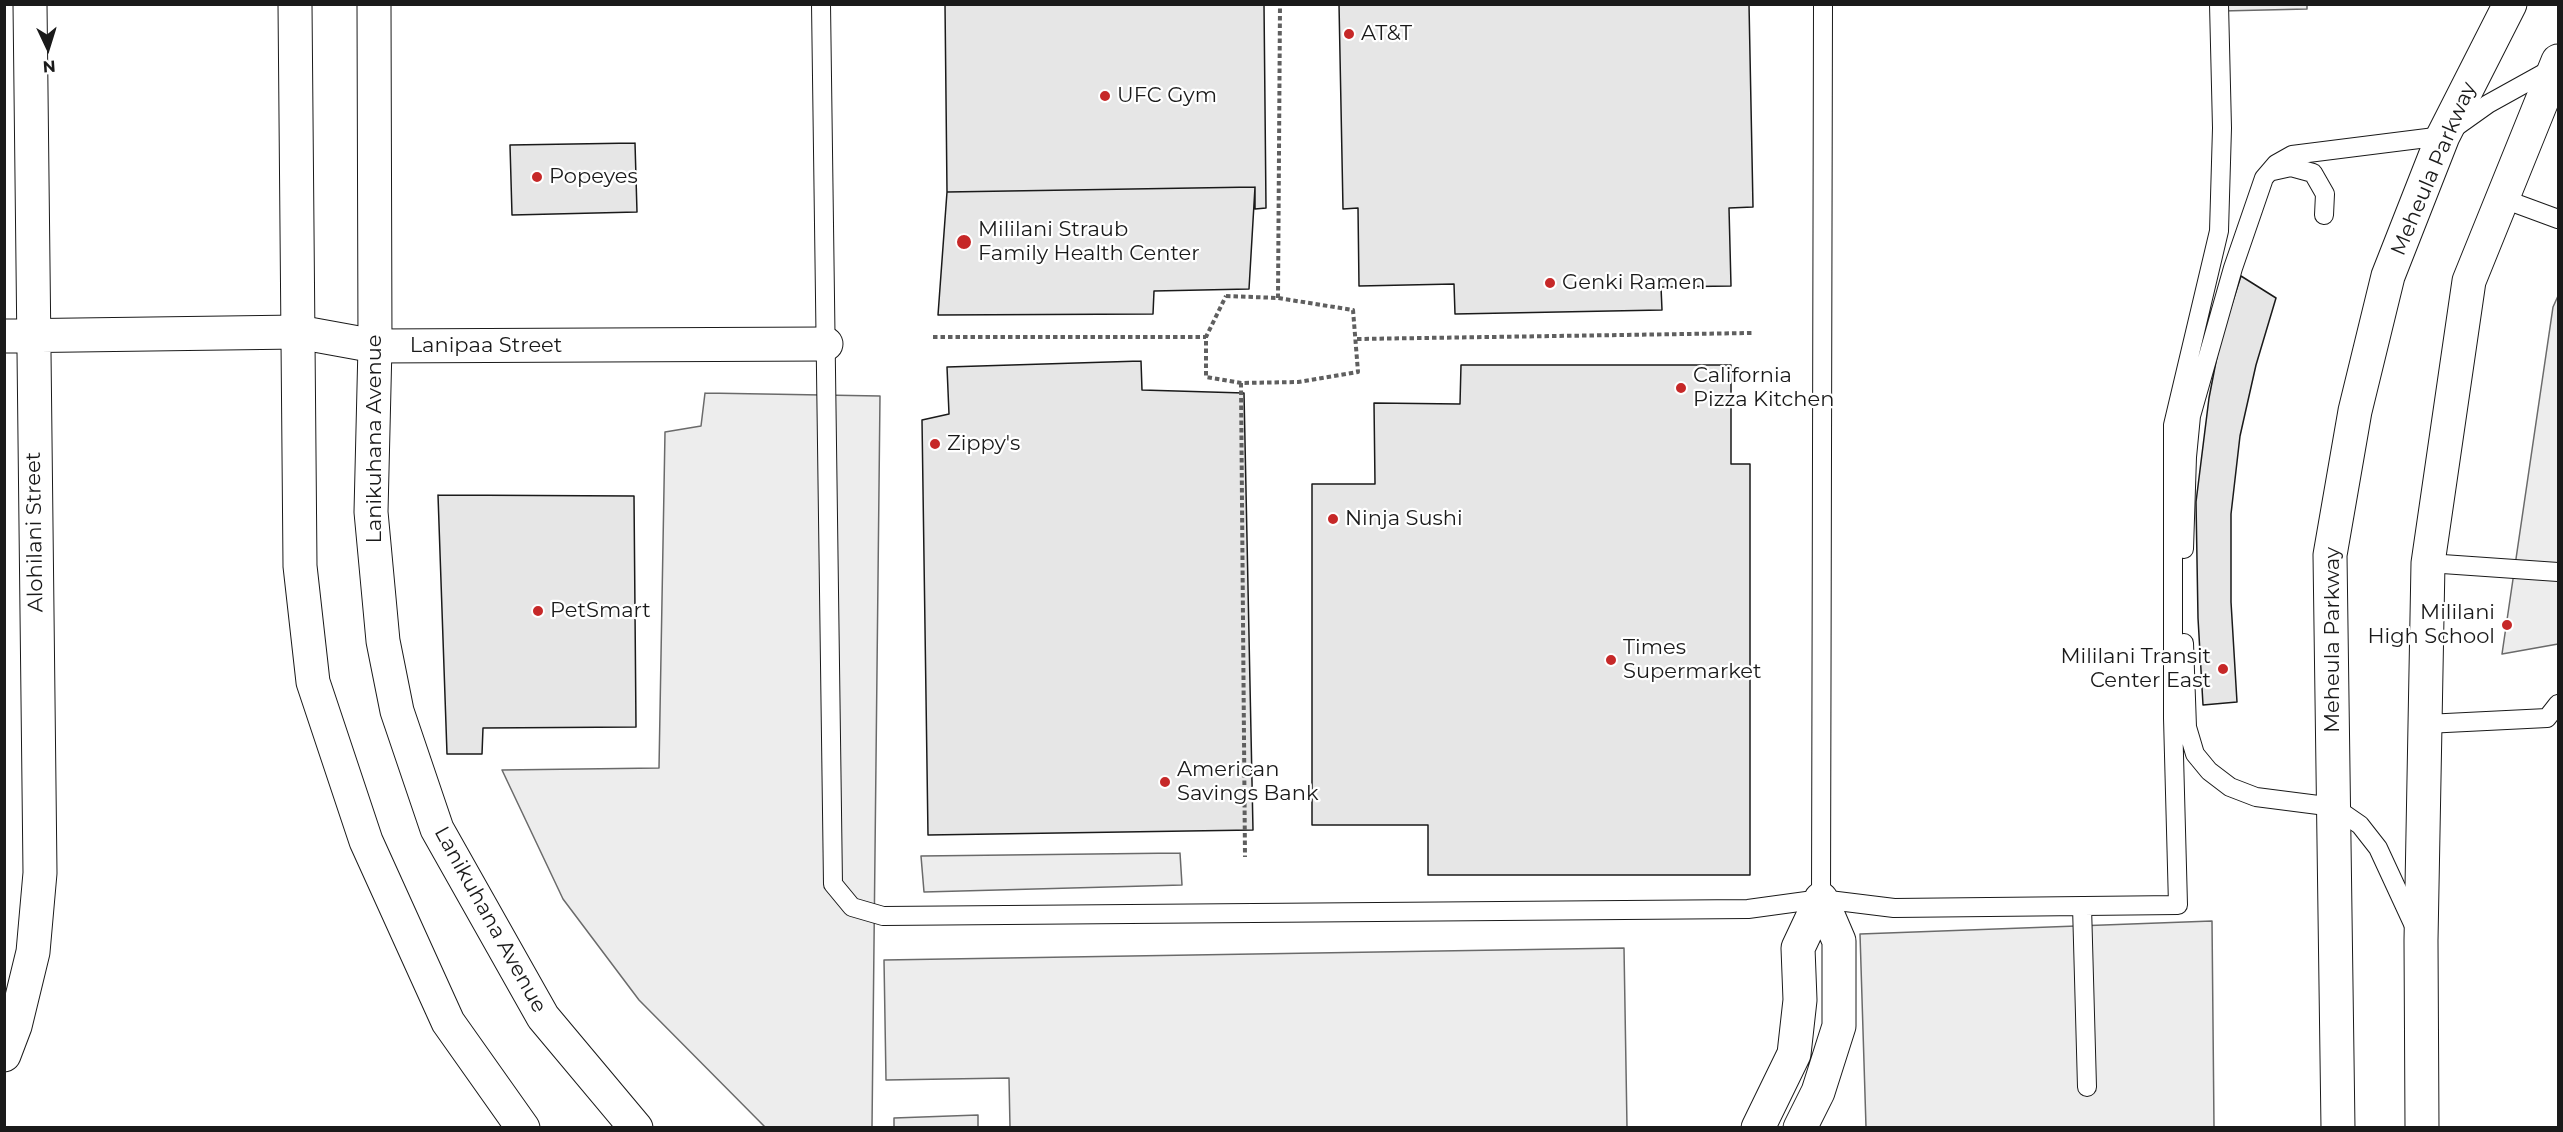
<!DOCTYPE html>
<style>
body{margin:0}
#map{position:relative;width:2563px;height:1132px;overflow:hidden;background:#fff;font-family:Montserrat,sans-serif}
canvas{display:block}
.frame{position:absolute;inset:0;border:6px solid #1a1a1a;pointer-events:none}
.north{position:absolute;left:18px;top:18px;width:60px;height:60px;-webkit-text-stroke:4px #fff;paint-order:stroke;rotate:176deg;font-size:16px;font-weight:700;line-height:24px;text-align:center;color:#1a1a1a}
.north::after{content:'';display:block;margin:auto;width:21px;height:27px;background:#1a1a1a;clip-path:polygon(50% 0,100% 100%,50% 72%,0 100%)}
</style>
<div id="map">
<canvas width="2563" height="1132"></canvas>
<div class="frame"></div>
<div class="north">N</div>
</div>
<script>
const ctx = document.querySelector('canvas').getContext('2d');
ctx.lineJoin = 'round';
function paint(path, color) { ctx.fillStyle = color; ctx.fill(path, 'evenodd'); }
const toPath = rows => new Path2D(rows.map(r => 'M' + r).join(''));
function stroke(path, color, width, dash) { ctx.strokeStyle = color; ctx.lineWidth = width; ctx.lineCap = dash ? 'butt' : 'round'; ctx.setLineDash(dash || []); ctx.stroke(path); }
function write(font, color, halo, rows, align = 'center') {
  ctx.font = font + ' Montserrat,sans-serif'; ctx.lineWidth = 4.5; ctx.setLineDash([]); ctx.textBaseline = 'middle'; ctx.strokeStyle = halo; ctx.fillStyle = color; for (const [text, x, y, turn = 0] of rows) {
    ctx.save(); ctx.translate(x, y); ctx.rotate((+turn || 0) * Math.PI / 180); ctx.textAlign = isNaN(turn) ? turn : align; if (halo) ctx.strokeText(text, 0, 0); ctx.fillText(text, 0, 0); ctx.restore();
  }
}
const parking = toPath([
 [2222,5,2307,5,2307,9,2222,11,2222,5],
 [2558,296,2558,644,2502,654,2553,307,2558,296],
 [705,393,880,396,872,1127,765,1127,639,1000,563,899,502,770,659,768,665,432,701,426,705,393],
 [1180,853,1182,885,924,892,921,856,1180,853],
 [2212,921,2214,1127,1866,1127,1860,934,2212,921],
 [1624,948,1627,1127,1010,1127,1009,1078,886,1080,884,960,1624,948],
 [978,1115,978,1127,894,1127,894,1118,978,1115]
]);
const building = toPath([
 [945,4,1264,4,1266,208,1255,209,1255,187,947,192,945,4],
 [1339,4,1749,4,1753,207,1729,208,1731,286,1661,287,1662,310,1455,314,1454,284,1359,286,1358,208,1343,209,1339,4],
 [635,143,637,212,512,215,510,145,635,143],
 [1255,187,1249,289,1154,291,1153,314,938,315,947,192,1255,187],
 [2241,276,2276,298,2256,365,2240,436,2231,514,2231,602,2237,702,2203,705,2198,618,2196,502,2209,398,2220,341,2241,276],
 [1141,361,1142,390,1244,393,1253,830,928,835,922,420,949,414,947,367,1141,361],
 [1461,365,1731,365,1731,464,1750,464,1750,875,1428,875,1428,825,1312,825,1312,484,1375,484,1374,403,1460,404,1461,365],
 [438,495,634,496,636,727,483,728,482,754,447,754,438,495]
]);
const path = toPath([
 [1226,296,1278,298,1353,310,1358,372,1298,382,1241,383,1206,377,1206,337,1226,296],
 [1278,298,1280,4],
 [933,337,1206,337],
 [1357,339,1752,333],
 [1241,383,1245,857]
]);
const lane = toPath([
 [821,4,833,884,852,907,883,916,1748,909,1821,899,1894,908,2178,905,2173,718,2173,425,2219,231,2222,128,2219,4],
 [2273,171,2291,167,2313,173,2325,194,2324,215],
 [2501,198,2558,219],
 [2184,549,2187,457,2191,416,2233,268,2264,178,2276,164,2292,155,2443,136,2488,104,2553,68],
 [2428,563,2558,572],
 [2184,643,2187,727,2195,754,2209,771,2230,787,2256,797,2334,807,2360,825,2378,848,2415,928],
 [2426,724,2547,718,2558,704],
 [1821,899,1823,4],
 [2082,906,2087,1087]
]);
const street = toPath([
 [4,336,298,332,375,346,826,344],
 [4,1055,15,1026,33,952,40,873,30,4],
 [1758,1128,1794,1054,1800,1000,1798,948,1821,899],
 [1800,1128,1818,1092,1839,1026,1839,941,1821,899]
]);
const secondary = toPath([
 [295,4,300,566,313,682,366,841,448,1022,523,1128],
 [374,4,375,346,371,512,383,641,397,711,437,829,543,1017,636,1128],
 [2338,1128,2330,555,2355,411,2388,276,2443,136,2510,4],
 [2422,1128,2421,940,2428,563,2469,281,2558,61]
]);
const markers = [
 [1349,34,6,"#c62828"],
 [1105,96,6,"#c62828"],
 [537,177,6,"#c62828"],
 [964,242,8,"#c62828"],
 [1550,283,6,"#c62828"],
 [1681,388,6,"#c62828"],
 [935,444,6,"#c62828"],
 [1333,519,6,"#c62828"],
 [538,611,6,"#c62828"],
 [2507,625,6,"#c62828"],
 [1611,660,6,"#c62828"],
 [2223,669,6,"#c62828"],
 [1165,782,6,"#c62828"]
];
const poiNames = [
 ["AT&T",1361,34],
 ["UFC Gym",1117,96],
 ["Popeyes",549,177],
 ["Mililani Straub",978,230],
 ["Family Health Center",978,254],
 ["Genki Ramen",1562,283],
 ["California",1693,376],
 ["Pizza Kitchen",1693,400],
 ["Zippy's",947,444],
 ["Ninja Sushi",1345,519],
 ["PetSmart",550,611],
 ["Mililani",2495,613,"right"],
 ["High School",2495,637,"right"],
 ["Times",1623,648],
 ["Supermarket",1623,672],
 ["Mililani Transit",2211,657,"right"],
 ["Center East",2211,681,"right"],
 ["American",1177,770],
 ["Savings Bank",1177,794]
];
const streetNames = [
 ["Meheula Parkway",2434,169,-67],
 ["Lanipaa Street",486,346],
 ["Lanikuhana Avenue",375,439,-90],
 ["Alohilani Street",35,532,-91],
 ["Meheula Parkway",2333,640,-90],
 ["Lanikuhana Avenue",490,920,61]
];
paint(parking, '#ededed');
stroke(parking, '#6a6a6a', 1.5);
paint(building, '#e6e6e6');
stroke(building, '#1a1a1a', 1.5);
stroke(lane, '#1a1a1a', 20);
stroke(street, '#1a1a1a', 35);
stroke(secondary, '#1a1a1a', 35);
stroke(path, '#5f5f5f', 4, [4.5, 3]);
stroke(lane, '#fff', 18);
stroke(street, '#fff', 33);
stroke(secondary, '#fff', 33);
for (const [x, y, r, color] of markers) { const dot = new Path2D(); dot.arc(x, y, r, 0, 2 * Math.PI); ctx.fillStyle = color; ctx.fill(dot); stroke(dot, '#fff', 2); }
write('21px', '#1a1a1a', '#fff', poiNames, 'left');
write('21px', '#1a1a1a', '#fff', streetNames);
</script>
